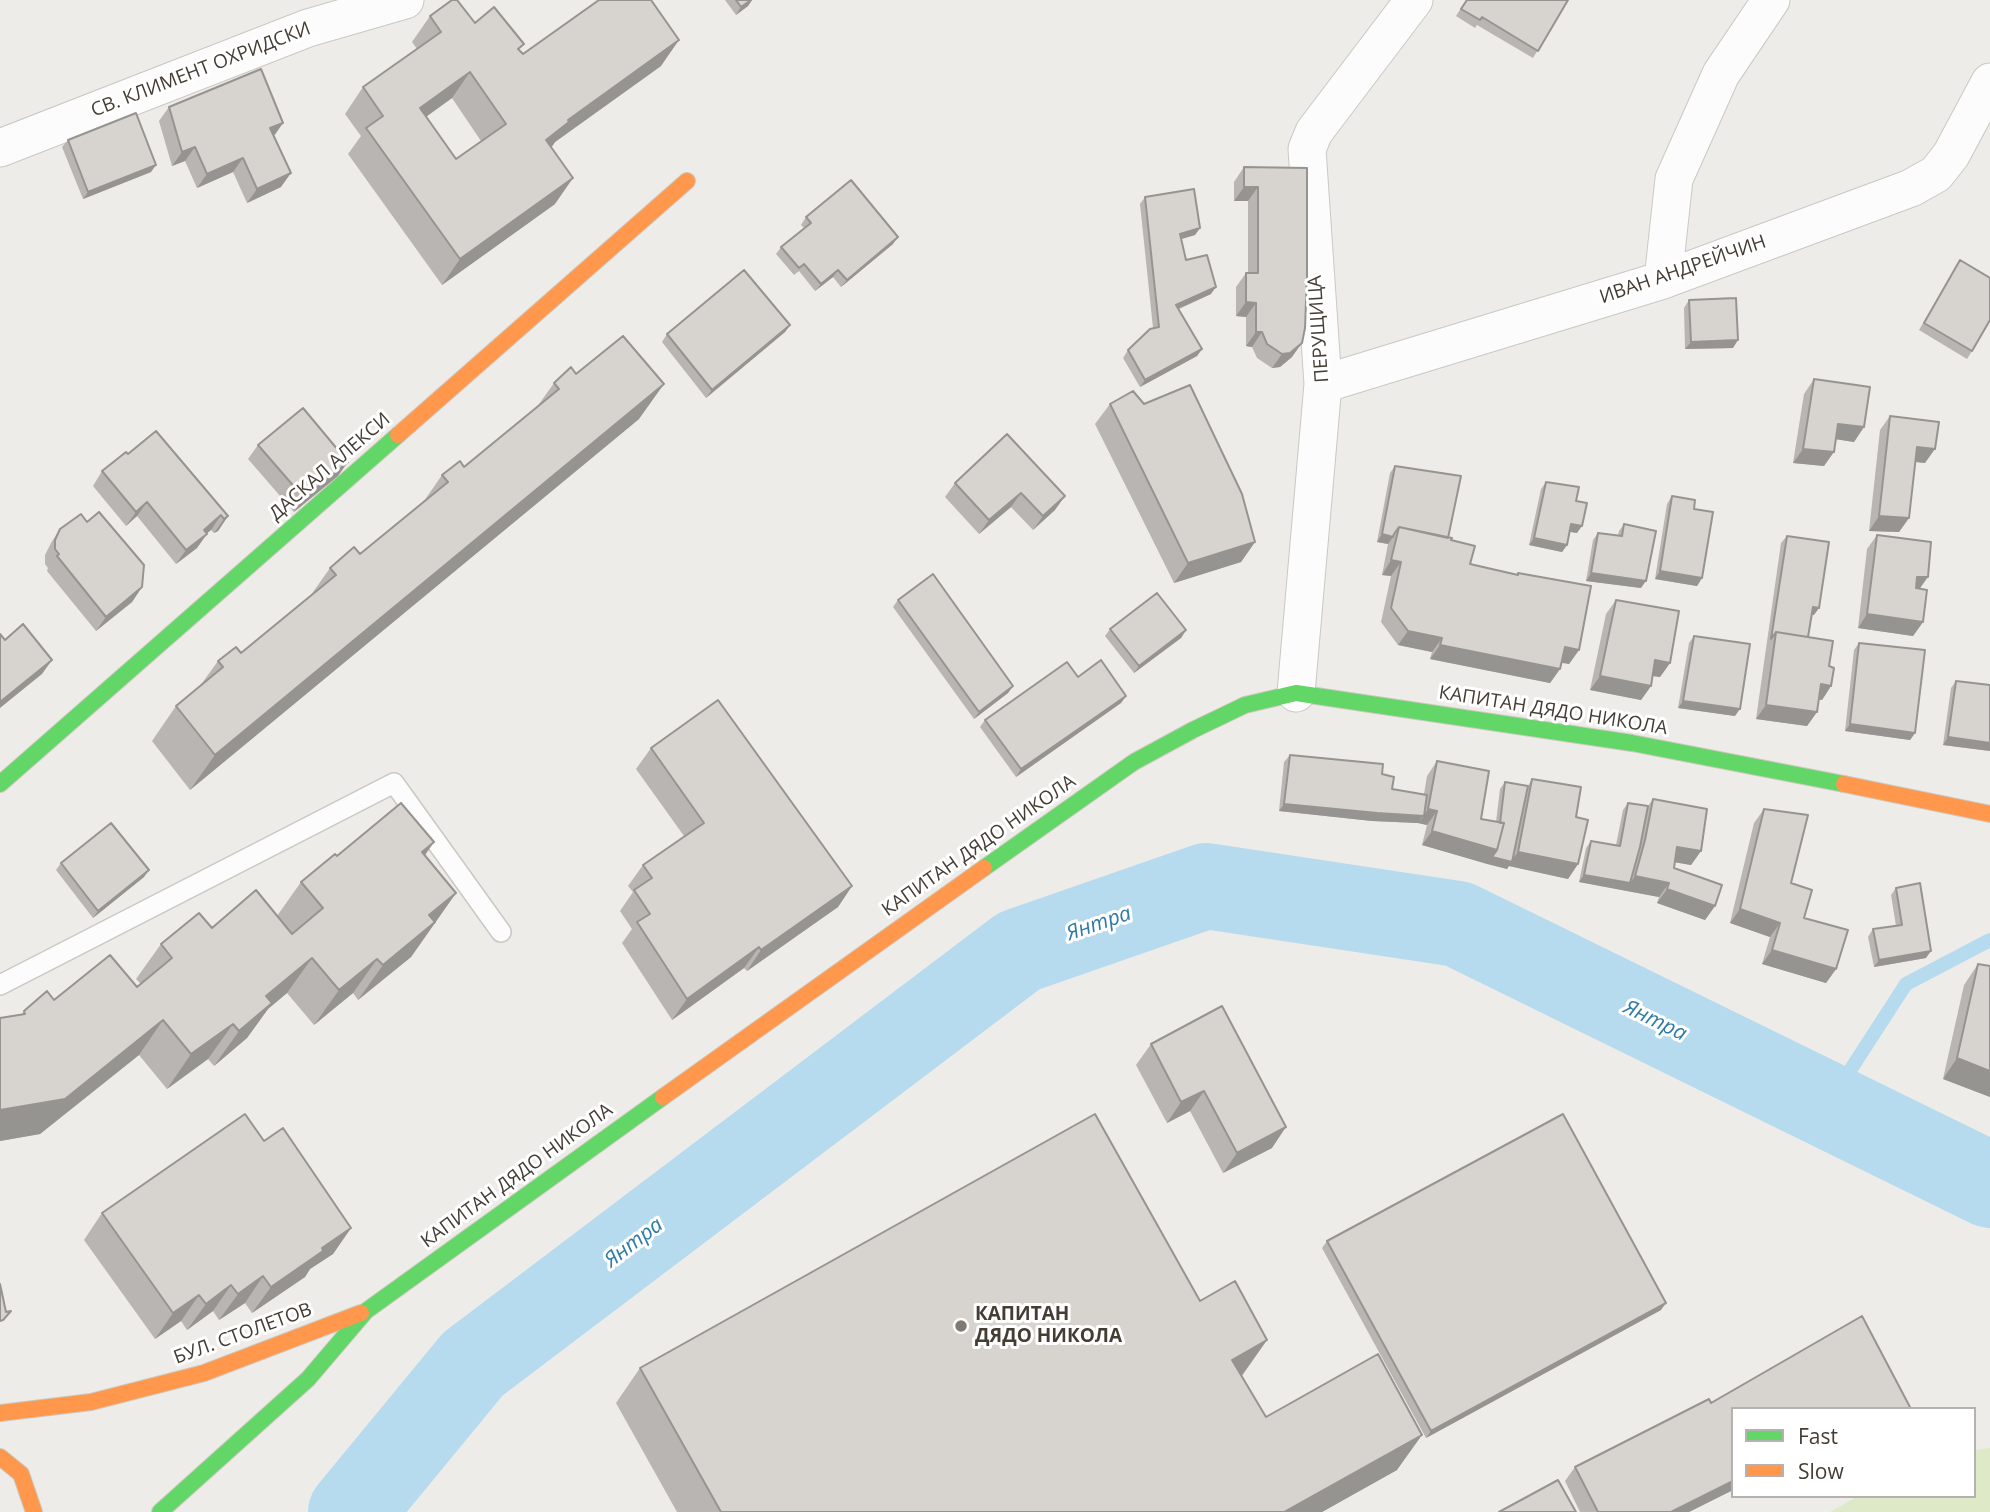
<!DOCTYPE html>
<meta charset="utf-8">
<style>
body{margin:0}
#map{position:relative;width:1990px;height:1512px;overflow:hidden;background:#eeece8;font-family:"Open Sans",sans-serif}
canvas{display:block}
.legend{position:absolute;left:1731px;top:1407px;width:245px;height:91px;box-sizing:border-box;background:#fff;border:2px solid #b4b1ae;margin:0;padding:9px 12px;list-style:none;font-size:21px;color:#443d34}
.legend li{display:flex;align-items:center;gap:14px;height:35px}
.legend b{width:35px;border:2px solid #b4b1ae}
</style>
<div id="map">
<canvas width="1990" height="1512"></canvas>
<ul class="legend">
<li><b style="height:9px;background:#63d668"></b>Fast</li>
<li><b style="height:9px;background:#ff974d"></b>Slow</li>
</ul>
</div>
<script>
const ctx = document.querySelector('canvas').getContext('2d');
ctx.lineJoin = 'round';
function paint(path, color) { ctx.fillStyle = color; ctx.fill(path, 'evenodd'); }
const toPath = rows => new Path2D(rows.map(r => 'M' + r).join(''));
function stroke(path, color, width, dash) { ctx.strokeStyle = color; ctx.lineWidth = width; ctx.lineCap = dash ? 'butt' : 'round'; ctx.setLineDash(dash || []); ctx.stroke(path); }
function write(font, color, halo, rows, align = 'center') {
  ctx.font = font + ' "Open Sans",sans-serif'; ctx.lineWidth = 6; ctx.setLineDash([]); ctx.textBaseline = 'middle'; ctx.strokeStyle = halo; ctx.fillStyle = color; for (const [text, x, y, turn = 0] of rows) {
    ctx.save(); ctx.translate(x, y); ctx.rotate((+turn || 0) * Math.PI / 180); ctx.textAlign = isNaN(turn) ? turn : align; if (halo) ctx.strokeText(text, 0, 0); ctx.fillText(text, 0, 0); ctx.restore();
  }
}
const green = toPath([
 [1990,1448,1990,1512,1830,1512,1858,1496,1974,1496,1974,1450]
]);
const stream = toPath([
 [1827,1106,1906,984,1990,940]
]);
const river = toPath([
 [351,1512,473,1364,1019,951,1206,886,1458,924,1990,1185]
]);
const lane = toPath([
 [0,985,394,783,501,932]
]);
const street = toPath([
 [0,148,308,28,405,0],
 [1663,280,1674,179,1721,74,1771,0],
 [1323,384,1663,280,1911,188,1936,174,1951,155,1990,82],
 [1296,693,1323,384,1307,149,1314,132,1414,0]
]);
const fast = toPath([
 [0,784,398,435],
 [984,868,1134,762,1193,730,1245,705,1296,693,1632,743,1844,784],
 [160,1512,308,1379,366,1311,663,1097]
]);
const slow = toPath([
 [398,435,687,181],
 [1844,784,1990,814],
 [663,1097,984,868],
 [0,1413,91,1402,204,1373,361,1313],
 [0,1457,21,1474,34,1512]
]);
const wall = toPath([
 [725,0,752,0,748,6,736,15],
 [1466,0,1568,0,1533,58,1477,25,1475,28,1456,16],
 [430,16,475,23,519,50,523,54,661,66,555,142,551,148,555,204,442,285,348,154,361,136,345,114,363,87,417,49,412,42],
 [452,98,481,141,456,159,426,117],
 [169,107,283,123,274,136,281,187,247,203,233,172,197,188,185,161,172,166,159,121],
 [68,140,151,172,83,199,62,147],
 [1244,167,1307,168,1292,357,1280,367,1272,368,1257,358,1252,347,1246,346,1246,317,1236,316,1236,287,1246,273,1248,273,1248,201,1234,201,1234,182],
 [1145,197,1200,228,1195,235,1181,239,1186,260,1211,294,1179,309,1202,349,1197,356,1140,387,1123,358,1128,350,1153,328,1140,204],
 [806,217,893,244,841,287,833,277,815,291,799,271,794,275,776,254,781,247,804,228,801,225],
 [1960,260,1972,351,1967,359,1919,330],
 [1689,300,1733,348,1685,349,1684,308],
 [790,325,785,332,706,398,662,342,667,334],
 [576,374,639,419,190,790,152,741,176,706,200,686,218,661,241,653,311,595,330,568,360,554,424,501,442,475,464,467,537,407,554,383],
 [1814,379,1864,427,1854,442,1836,439,1824,466,1793,463,1804,394],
 [1110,404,1255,542,1241,562,1174,583,1095,424],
 [1890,416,1925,463,1915,462,1909,518,1899,532,1869,531,1880,430],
 [1007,434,1055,510,1033,530,1011,507,979,534,945,497,955,483],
 [258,445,338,476,294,512,248,459],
 [128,454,228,516,218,531,214,533,211,530,207,533,197,548,176,564,137,516,126,526,93,486,102,471],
 [1395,466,1451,540,1470,564,1517,575,1518,573,1579,650,1569,664,1561,663,1560,669,1550,683,1430,659,1432,652,1398,645,1381,622,1391,576,1382,575,1388,544,1377,542,1390,473],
 [1546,482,1577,533,1570,532,1567,545,1562,552,1529,545,1541,489],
 [1672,496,1694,509,1702,578,1697,586,1655,579,1667,504],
 [1624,524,1641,588,1586,581,1593,540,1598,533,1618,535,1619,531],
 [60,529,142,587,132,602,96,631,47,571,48,568,45,564,45,555,51,543],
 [1877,535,1920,589,1923,622,1913,636,1858,628,1867,549],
 [1787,536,1814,615,1811,615,1808,637,1829,666,1831,686,1822,700,1819,699,1817,712,1807,726,1756,719,1781,543],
 [898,600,1013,686,1008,693,974,719,893,607],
 [1616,600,1670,663,1660,677,1653,676,1651,686,1641,700,1590,690,1606,614],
 [1110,629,1186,630,1181,638,1134,673,1105,636],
 [1694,636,1735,716,1678,708,1689,643],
 [1859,643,1915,733,1910,740,1845,731,1854,650],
 [1078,677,1126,696,1121,703,1016,777,980,727,985,720],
 [1956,681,1990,685,1990,751,1943,745,1951,688],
 [651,748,852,886,838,907,747,971,744,968,672,1020,622,943,632,929,620,911,633,892,628,886,643,865,684,836,636,769],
 [1290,755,1382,774,1392,789,1424,794,1427,776,1437,761,1481,819,1496,822,1500,789,1505,782,1528,786,1532,779,1576,817,1578,864,1568,879,1509,866,1507,869,1422,845,1427,825,1418,823,1372,821,1279,811,1284,762],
 [1653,799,1701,851,1691,865,1675,862,1674,868,1715,906,1705,920,1657,903,1659,897,1579,882,1586,848,1591,841,1616,845,1623,810,1628,803,1648,806],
 [1764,809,1804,918,1836,969,1826,983,1762,964,1770,937,1730,923,1754,823],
 [425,855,456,893,411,957,358,1000,353,993,314,1025,287,993,268,1009,247,1038,214,1066,208,1059,167,1089,139,1055,40,1134,0,1141,0,1018,21,1015,24,1011,54,1000,137,987,141,984,136,979,161,944,212,928,277,916,301,882,337,856],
 [61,863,144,877,93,918,56,870],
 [1896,888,1926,958,1874,967,1868,937,1873,929,1896,926,1891,895],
 [1978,964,1990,966,1990,1097,1943,1079,1964,985],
 [1151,1044,1272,1148,1223,1173,1190,1111,1167,1123,1136,1065],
 [264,1141,351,1228,333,1254,310,1269,305,1277,252,1313,245,1303,219,1320,213,1311,187,1330,181,1321,155,1339,84,1240,102,1213],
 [1327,1241,1661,1310,1426,1438,1322,1248],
 [1200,1301,1267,1340,1242,1376,1266,1417,1397,1470,1322,1512,677,1512,616,1403,640,1368],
 [1711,1403,1733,1409,1733,1490,1689,1512,1580,1512,1565,1481,1575,1467]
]);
const shadedWall = toPath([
 [751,0,752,0,748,6,736,15,741,7],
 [679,40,661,66,555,142,551,148,546,140,568,120],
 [470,72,452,98,402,134,420,108],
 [283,123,273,137,270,128],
 [195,147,185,161,172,166,182,152],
 [243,158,233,172,197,188,207,174],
 [156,165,151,172,83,199,88,192],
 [291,173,281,187,247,203,257,189],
 [573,178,555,204,442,285,460,259],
 [1244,187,1258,187,1248,201,1234,201],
 [1200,228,1195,235,1175,241,1180,234],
 [898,237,893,244,841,287,847,280],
 [838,270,833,277,815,291,821,284],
 [1216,287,1211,294,1171,312,1176,305],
 [1246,302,1256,303,1246,317,1236,316],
 [790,325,785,332,706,398,712,390],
 [1256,332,1262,332,1252,347,1246,346],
 [1738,340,1733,348,1685,349,1691,342],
 [1302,343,1292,357,1280,367,1272,368,1282,354],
 [1202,349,1197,356,1140,387,1145,380],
 [664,384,639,419,190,790,215,755],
 [1838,424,1864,427,1854,442,1828,438],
 [1917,447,1935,449,1925,463,1907,461],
 [1803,449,1834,452,1824,466,1793,463],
 [348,462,338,476,294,512,304,498],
 [1021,493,1011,507,979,534,989,520],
 [1065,496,1055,510,1033,530,1043,516],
 [147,502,137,516,126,526,136,512],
 [221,515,211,530,198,541,207,534,197,548,176,564,186,550,204,530],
 [228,516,218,531,214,533,224,519],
 [1879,516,1909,518,1899,532,1869,531],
 [1571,524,1582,526,1577,533,1566,531],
 [1382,534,1393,537,1388,544,1377,542],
 [1534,538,1567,545,1562,552,1529,545],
 [1255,542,1241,562,1174,583,1188,563],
 [1391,560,1401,562,1391,576,1382,575],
 [1660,571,1702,578,1697,586,1655,579],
 [1591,573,1646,581,1641,588,1586,581],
 [1917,577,1928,577,1918,591,1907,591],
 [142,587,132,602,96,631,106,617],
 [1813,607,1819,608,1814,615,1808,614],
 [1867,614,1923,622,1913,636,1858,628],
 [1186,630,1181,638,1134,673,1139,666],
 [1408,631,1442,638,1432,652,1398,645],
 [1440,645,1560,669,1550,683,1430,659],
 [1565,647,1579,650,1569,664,1555,661],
 [52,660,42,674,0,708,0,702],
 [1655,660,1670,663,1660,677,1645,675],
 [1600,676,1651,686,1641,700,1590,690],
 [1821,684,1831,686,1822,700,1811,698],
 [1013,686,1008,693,974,719,979,712],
 [1126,696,1121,703,1016,777,1021,769],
 [1683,701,1740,709,1735,716,1678,708],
 [1766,705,1817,712,1807,726,1756,719],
 [1850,724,1915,733,1910,740,1845,731],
 [1948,737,1990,743,1990,751,1943,745],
 [1284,804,1424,816,1418,823,1372,821,1279,811],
 [1428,809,1437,811,1427,825,1418,823],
 [1432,831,1497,850,1487,864,1422,845],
 [434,842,410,877,422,852],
 [1677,847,1701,851,1691,865,1667,861],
 [1518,852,1578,864,1568,879,1509,866,1507,869,1487,864,1492,857,1511,861],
 [149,870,144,877,93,918,98,911],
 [1584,875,1630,883,1635,876,1669,883,1659,897,1579,882],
 [852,886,838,907,747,971,761,950],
 [1667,889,1715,906,1705,920,1657,903],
 [456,893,411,957,358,1000,383,965,429,915],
 [1740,909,1780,923,1770,937,1730,923],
 [759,947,744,968,672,1020,687,999],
 [1772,950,1836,969,1826,983,1762,964],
 [1931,951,1926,958,1874,967,1879,960],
 [312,958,287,993,268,1009,247,1038,214,1066,239,1031,266,996],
 [377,959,353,993,314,1025,339,990],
 [163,1020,139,1055,40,1134,0,1141,0,1110],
 [233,1024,208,1059,167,1089,191,1054],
 [1957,1058,1990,1071,1990,1097,1943,1079],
 [1204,1091,1190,1111,1167,1123,1181,1102],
 [1286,1127,1272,1148,1223,1173,1237,1153],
 [351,1228,333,1254,310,1269,305,1277,252,1313,271,1287,322,1248],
 [263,1276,245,1303,219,1320,238,1294],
 [231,1285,213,1311,187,1330,206,1304],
 [199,1295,181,1321,155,1339,173,1313],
 [1666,1303,1661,1310,1426,1438,1431,1431],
 [1267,1340,1242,1375,1208,1395,1232,1360],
 [1422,1435,1397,1470,1322,1512,1284,1512],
 [1733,1481,1733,1490,1689,1512,1671,1512]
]);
const building = toPath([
 [452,0,457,0,475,23,494,7,524,44,518,49,523,54,599,0,651,0,679,40,568,120,569,122,546,140,573,178,460,259,366,128,383,116,363,87,441,32,430,16,452,0],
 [470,72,506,124,456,159,420,108,470,72],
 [736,0,751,0,741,7,736,0],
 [1467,0,1568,0,1538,51,1482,17,1480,20,1461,9,1467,0],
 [261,69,283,123,270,128,291,173,257,189,243,158,207,174,195,147,182,152,169,107,261,69],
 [136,113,156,165,88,192,68,140,136,113],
 [1244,167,1307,168,1307,276,1305,328,1302,343,1290,353,1282,354,1267,344,1262,332,1256,332,1256,303,1246,302,1246,273,1258,273,1258,187,1244,187,1244,167],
 [851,180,898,237,847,280,838,270,821,284,804,264,799,268,781,247,811,223,806,217,851,180],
 [1194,189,1200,228,1180,234,1186,260,1207,255,1216,287,1176,305,1202,349,1145,380,1128,350,1150,329,1159,327,1145,197,1194,189],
 [1960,260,1990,278,1990,320,1972,351,1924,323,1960,260],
 [744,270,790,325,712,390,667,334,744,270],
 [1736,298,1738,340,1691,342,1689,300,1736,298],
 [623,336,664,384,215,755,176,706,223,667,218,661,236,647,241,653,336,575,330,568,354,547,360,554,448,482,442,475,460,461,464,467,559,389,554,383,571,367,576,374,623,336],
 [1814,379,1870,387,1864,427,1838,424,1834,452,1803,449,1814,379],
 [1190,385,1242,494,1255,542,1188,563,1110,404,1133,391,1144,404,1190,385],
 [303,408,348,462,304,498,258,445,303,408],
 [1890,416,1939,422,1935,449,1917,447,1909,518,1879,516,1890,416],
 [156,431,228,516,224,519,221,515,204,530,207,534,186,550,147,502,136,512,102,471,126,452,128,454,156,431],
 [1007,434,1065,496,1043,516,1021,493,989,520,955,483,1007,434],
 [1395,466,1461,476,1448,538,1399,527,1394,534,1393,537,1382,534,1395,466],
 [1546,482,1579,487,1576,501,1587,503,1582,526,1571,524,1567,545,1534,538,1546,482],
 [1672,496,1695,500,1694,509,1713,512,1702,578,1660,571,1672,496],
 [99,512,144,565,142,587,106,617,57,556,59,554,55,549,55,540,60,529,81,514,87,522,99,512],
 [1624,524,1656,531,1646,581,1591,573,1598,533,1622,536,1624,524],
 [1399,527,1452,538,1451,540,1475,546,1470,564,1518,575,1518,573,1591,586,1579,650,1565,647,1560,669,1440,645,1442,638,1408,631,1391,608,1401,562,1391,560,1399,527],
 [1877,535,1931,542,1928,577,1917,577,1916,588,1927,590,1923,622,1867,614,1877,535],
 [1787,536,1829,542,1819,608,1813,607,1808,637,1776,632,1771,639,1787,536],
 [933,574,1013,686,979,712,898,600,933,574],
 [1157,593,1186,630,1139,666,1110,629,1157,593],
 [1616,600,1679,611,1670,663,1655,660,1651,686,1600,676,1616,600],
 [23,624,52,660,0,702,0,634,5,640,23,624],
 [1776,632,1833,641,1829,666,1834,668,1831,686,1821,684,1817,712,1766,705,1776,632],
 [1694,636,1750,644,1740,709,1683,701,1694,636],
 [1859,643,1925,650,1915,733,1850,724,1859,643],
 [1101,660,1126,696,1021,769,985,720,1067,662,1078,677,1101,660],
 [1956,681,1990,685,1990,743,1948,737,1956,681],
 [718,700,852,886,761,950,759,947,687,999,637,922,650,914,634,890,652,878,643,865,704,823,651,748,718,700],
 [1290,755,1383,764,1382,774,1394,777,1392,789,1427,795,1424,816,1377,813,1284,804,1290,755],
 [1437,761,1489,771,1481,819,1504,823,1497,850,1432,831,1437,811,1428,809,1437,761],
 [1532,779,1581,787,1576,817,1588,820,1578,864,1518,852,1532,779],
 [1505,782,1528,786,1512,862,1492,857,1497,850,1504,823,1500,823,1505,782],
 [1653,799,1707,809,1701,851,1677,847,1674,868,1722,885,1715,906,1667,889,1669,883,1635,876,1645,840,1653,799],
 [401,803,434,842,422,852,456,893,429,915,435,922,383,965,377,959,339,990,312,958,266,996,272,1003,239,1031,233,1024,191,1054,163,1020,65,1099,0,1110,0,1018,25,1014,24,1011,47,991,54,1000,110,955,137,987,172,958,161,944,199,913,212,928,256,890,292,934,323,908,301,882,335,854,337,856,401,803],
 [1628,803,1648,806,1640,847,1630,883,1584,875,1591,841,1620,846,1628,803],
 [1764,809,1808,815,1791,883,1812,890,1804,918,1848,930,1836,969,1772,950,1780,923,1740,909,1764,809],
 [111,823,149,870,98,911,61,863,111,823],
 [1920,883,1931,951,1879,960,1873,929,1902,925,1896,888,1920,883],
 [1978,964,1990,966,1990,1071,1957,1058,1978,964],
 [1222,1006,1286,1127,1237,1153,1204,1091,1181,1102,1151,1044,1222,1006],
 [245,1114,264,1141,283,1128,351,1228,322,1248,323,1251,271,1287,263,1276,238,1294,231,1285,206,1304,199,1295,173,1313,102,1213,245,1114],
 [1095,1114,1200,1301,1235,1281,1267,1340,1232,1360,1266,1417,1378,1354,1422,1435,1284,1512,721,1512,640,1368,1095,1114],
 [1563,1114,1666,1303,1431,1431,1327,1241,1563,1114],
 [0,1284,6,1312,11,1311,3,1320,0,1321,0,1284],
 [1862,1316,1911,1409,1733,1409,1733,1481,1671,1512,1598,1512,1575,1467,1709,1399,1711,1403,1862,1316],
 [1558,1480,1576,1512,1499,1512,1558,1480]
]);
const markers = [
 [961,1326,7,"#807a73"]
];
const streetNames = [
 ["СВ. КЛИМЕНТ ОХРИДСКИ",201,70,-21],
 ["ИВАН АНДРЕЙЧИН",1683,270,-19],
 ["ПЕРУЩИЦА",1319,329,-94],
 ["ДАСКАЛ АЛЕКСИ",330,467,-41],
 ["КАПИТАН ДЯДО НИКОЛА",1553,711,9],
 ["КАПИТАН ДЯДО НИКОЛА",979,846,-35],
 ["КАПИТАН ДЯДО НИКОЛА",517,1176,-36],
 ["БУЛ. СТОЛЕТОВ",243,1334,-20]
];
const poiNames = [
 ["КАПИТАН",975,1315],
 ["ДЯДО НИКОЛА",975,1337]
];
const waterNames = [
 ["Янтра",1099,924,-19],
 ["Янтра",1655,1021,26],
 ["Янтра",634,1243,-37]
];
paint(green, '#dee9c8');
stroke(stream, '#b7dbee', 14);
stroke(river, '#b7dbee', 86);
stroke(lane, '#cbc8c4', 22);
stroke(street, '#cbc8c4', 39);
stroke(fast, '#cec9bf', 18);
stroke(slow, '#cec9bf', 18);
stroke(lane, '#fcfcfc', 19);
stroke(street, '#fcfcfc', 37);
stroke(fast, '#63d668', 16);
stroke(slow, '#ff974d', 16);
paint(wall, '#b9b5b2');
paint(shadedWall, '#969491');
paint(building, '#d7d3cf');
stroke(building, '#969491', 2);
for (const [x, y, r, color] of markers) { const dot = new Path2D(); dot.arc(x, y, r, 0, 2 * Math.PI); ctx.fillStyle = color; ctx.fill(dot); stroke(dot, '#fff', 2.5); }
write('19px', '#443d34', '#fff', streetNames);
write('bold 19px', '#443d34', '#fff', poiNames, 'left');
write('italic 21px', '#2d7ba8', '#fff', waterNames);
</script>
